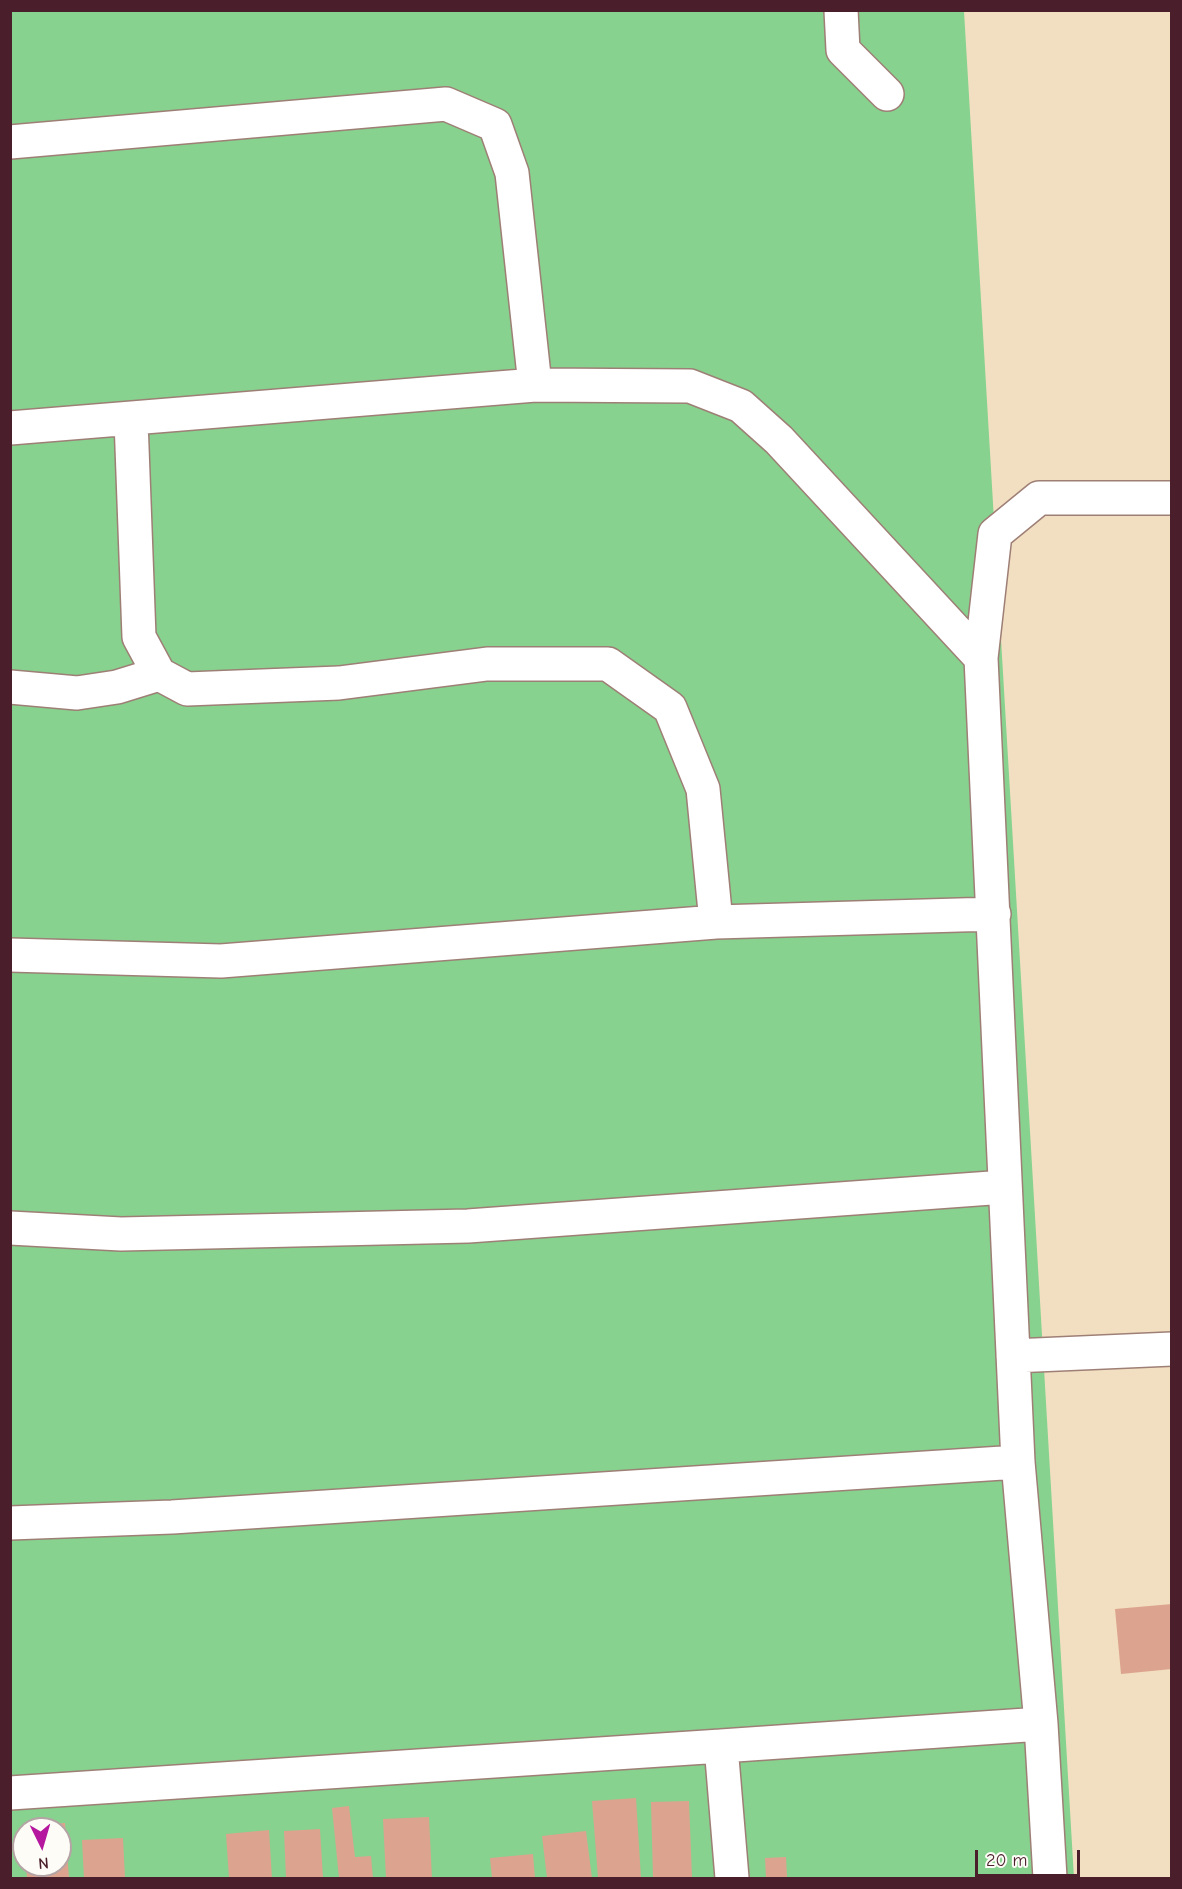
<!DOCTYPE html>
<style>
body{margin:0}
#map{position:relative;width:1182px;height:1889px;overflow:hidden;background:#f2dfc1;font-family:"Comic Neue",sans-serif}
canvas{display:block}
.frame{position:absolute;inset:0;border:12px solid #4a1f2b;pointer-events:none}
.north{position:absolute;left:12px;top:1817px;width:60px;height:60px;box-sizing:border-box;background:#fdfcf7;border:2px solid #b5a4a5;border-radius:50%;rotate:175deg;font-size:16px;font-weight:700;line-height:24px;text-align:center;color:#4a1f2b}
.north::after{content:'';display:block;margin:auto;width:21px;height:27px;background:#b5179e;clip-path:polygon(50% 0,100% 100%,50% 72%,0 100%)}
.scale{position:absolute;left:975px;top:1850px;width:105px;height:27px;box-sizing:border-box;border:3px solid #4a1f2b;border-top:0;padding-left:8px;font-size:18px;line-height:21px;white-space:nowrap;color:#4a1f2b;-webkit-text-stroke:4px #fdfcf7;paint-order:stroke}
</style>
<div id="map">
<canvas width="1182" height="1889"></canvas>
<div class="frame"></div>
<div class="north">N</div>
<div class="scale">20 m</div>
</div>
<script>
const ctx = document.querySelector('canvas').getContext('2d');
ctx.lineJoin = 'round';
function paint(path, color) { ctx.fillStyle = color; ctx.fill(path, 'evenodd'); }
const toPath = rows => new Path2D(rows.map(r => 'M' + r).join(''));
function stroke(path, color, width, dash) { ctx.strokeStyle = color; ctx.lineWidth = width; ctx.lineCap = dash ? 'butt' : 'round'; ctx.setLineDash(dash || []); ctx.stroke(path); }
const green = toPath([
 [11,11,964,11,1074,1878,11,1878],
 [24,1829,60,1829,60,1865,24,1865]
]);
const building = toPath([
 [1172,1604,1172,1669,1121,1674,1115,1609],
 [636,1798,641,1878,598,1878,592,1801],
 [689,1801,692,1877,653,1878,651,1802],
 [349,1806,355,1857,371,1856,373,1878,339,1878,332,1808],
 [429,1817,432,1878,386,1878,383,1819],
 [65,1823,69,1878,27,1878,26,1865,60,1865,60,1829,24,1829,24,1826],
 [320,1829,323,1878,286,1878,284,1831],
 [269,1830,272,1878,229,1878,226,1834],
 [586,1831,592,1878,547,1878,542,1836],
 [123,1838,125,1878,84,1878,82,1840],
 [533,1854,535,1878,492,1878,490,1858],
 [786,1857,787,1878,766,1878,765,1858]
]);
const minor = toPath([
 [841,10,843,50,887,94],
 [10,142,446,104,495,125,512,173,535,385],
 [131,420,139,637,159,674,187,689,339,683,487,664,608,664,670,708,703,789,716,922],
 [10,428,535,385,690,386,741,406,779,440,981,658],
 [10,687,77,693,117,687,159,674],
 [10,955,221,961,716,922,994,914],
 [10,1228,121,1234,468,1226,1005,1187],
 [1013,1356,1172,1349],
 [10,1523,172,1517,1018,1462],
 [10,1793,721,1746],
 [732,1878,721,1746,1041,1724],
 [1050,1878,1041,1724,1018,1462,981,658,995,534,1039,498,1172,498]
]);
paint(green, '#87d28e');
paint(building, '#dca48e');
stroke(minor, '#9e7f76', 36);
stroke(minor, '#fff', 33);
</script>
